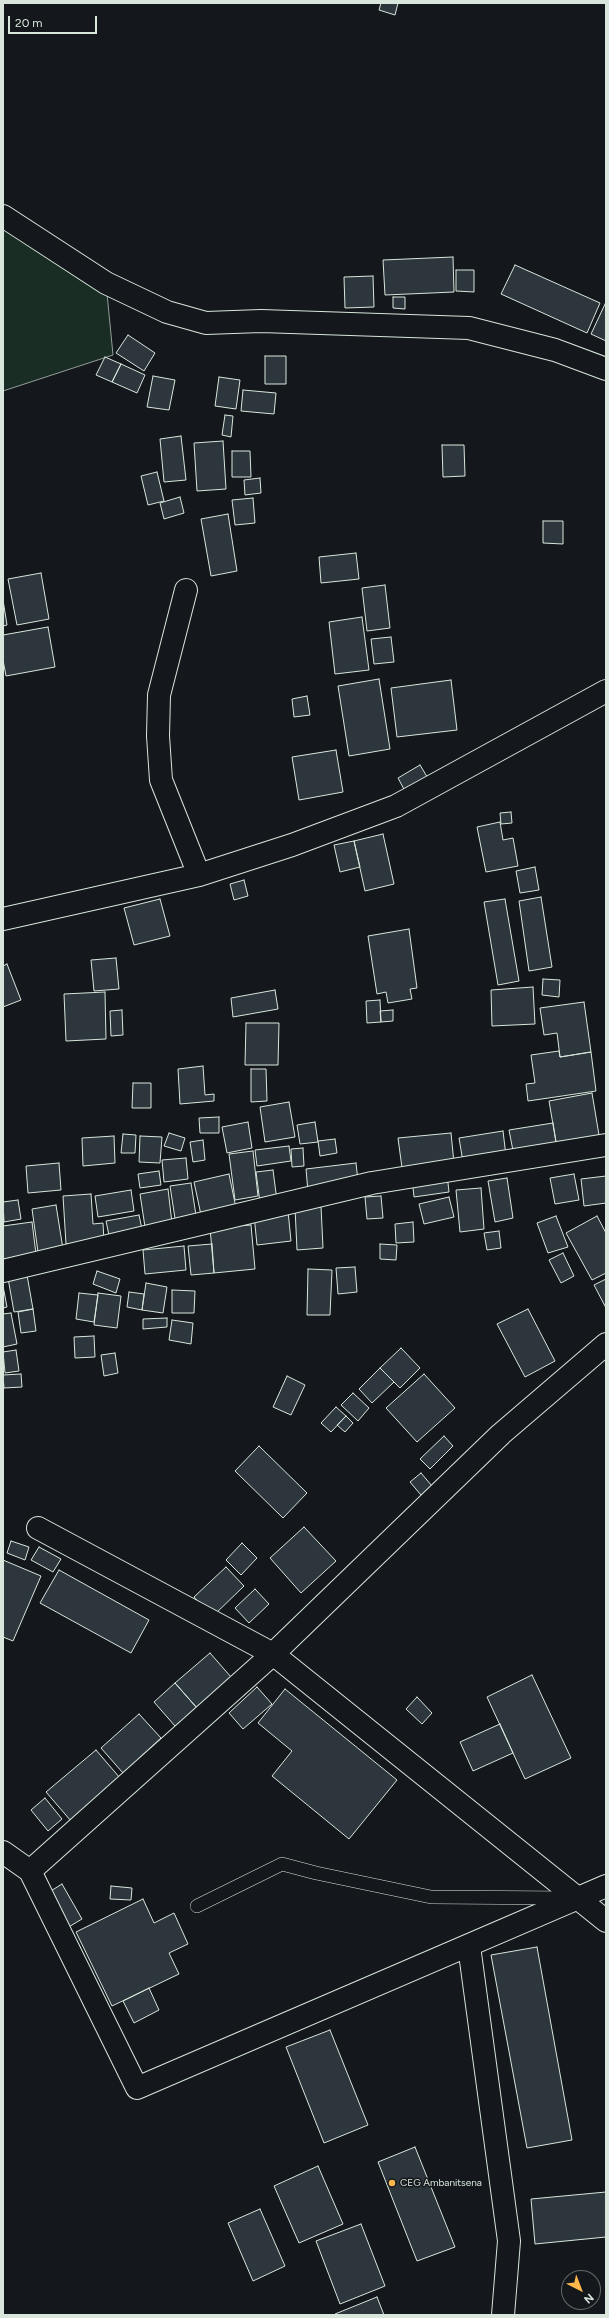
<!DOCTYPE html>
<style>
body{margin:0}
#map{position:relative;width:609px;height:2318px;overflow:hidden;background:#14181c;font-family:Figtree,sans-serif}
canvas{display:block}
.frame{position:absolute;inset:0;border:4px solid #d8e6dc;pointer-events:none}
.north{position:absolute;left:561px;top:2270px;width:40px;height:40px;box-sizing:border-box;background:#14181c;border:1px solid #626a69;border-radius:50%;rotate:138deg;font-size:11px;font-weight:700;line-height:16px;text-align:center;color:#d8e6dc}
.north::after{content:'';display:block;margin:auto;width:14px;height:18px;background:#ffb74d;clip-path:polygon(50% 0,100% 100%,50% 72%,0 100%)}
.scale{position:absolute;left:8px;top:16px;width:89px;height:18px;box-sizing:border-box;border:2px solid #d8e6dc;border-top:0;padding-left:5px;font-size:12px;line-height:14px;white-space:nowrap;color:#d8e6dc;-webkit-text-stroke:3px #14181c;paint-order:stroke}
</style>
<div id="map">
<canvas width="609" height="2318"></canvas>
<div class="frame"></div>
<div class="north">N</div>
<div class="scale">20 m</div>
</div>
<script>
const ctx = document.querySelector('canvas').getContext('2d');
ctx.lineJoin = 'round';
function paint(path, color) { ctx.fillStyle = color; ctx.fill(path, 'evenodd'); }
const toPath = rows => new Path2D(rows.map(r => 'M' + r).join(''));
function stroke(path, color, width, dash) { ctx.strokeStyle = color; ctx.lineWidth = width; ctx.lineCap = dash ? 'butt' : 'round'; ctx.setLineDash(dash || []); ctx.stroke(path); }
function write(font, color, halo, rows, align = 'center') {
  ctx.font = font + ' Figtree,sans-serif'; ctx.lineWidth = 3; ctx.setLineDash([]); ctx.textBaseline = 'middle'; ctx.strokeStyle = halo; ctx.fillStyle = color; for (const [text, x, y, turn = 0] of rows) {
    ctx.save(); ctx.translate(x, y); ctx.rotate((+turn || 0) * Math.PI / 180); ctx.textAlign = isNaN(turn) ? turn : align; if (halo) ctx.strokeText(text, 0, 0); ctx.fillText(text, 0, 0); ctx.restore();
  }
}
const green = toPath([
 [3,216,106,283,113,355,3,391,3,216]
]);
const building = toPath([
 [381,3,398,3,395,15,379,10,381,3],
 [453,257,454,292,385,295,383,260,453,257],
 [515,265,600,303,587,333,501,294,515,265],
 [456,270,474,270,474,292,456,291,456,270],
 [373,276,374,307,345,308,344,277,373,276],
 [393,297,405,297,405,309,393,308,393,297],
 [606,302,606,341,591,334,606,302],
 [128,335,155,353,144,371,116,353,128,335],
 [265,356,286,356,286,384,265,384,265,356],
 [105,357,121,364,112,382,96,375,105,357],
 [121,364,145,375,137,393,112,382,121,364],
 [153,376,175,380,169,410,147,407,153,376],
 [219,377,240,380,236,409,215,406,219,377],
 [243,390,276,393,274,414,241,411,243,390],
 [225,415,233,416,231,437,222,435,225,415],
 [181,436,186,480,164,482,160,439,181,436],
 [223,441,226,489,197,491,194,443,223,441],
 [442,445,464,445,465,476,443,477,442,445],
 [232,451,250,451,251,477,232,477,232,451],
 [157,472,164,501,148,505,141,476,157,472],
 [260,478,261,493,245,495,244,480,260,478],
 [180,497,184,513,164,519,160,503,180,497],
 [253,498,255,523,235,525,232,500,253,498],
 [228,514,237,571,211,576,201,519,228,514],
 [543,521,563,521,563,544,543,543,543,521],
 [356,553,359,579,321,583,319,557,356,553],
 [41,573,49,619,17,625,8,579,41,573],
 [385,585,390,628,367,631,362,588,385,585],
 [3,600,7,625,3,626,3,600],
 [362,617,369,670,335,674,329,622,362,617],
 [48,627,55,667,6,676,3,660,3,635,48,627],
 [391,637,394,662,374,664,371,639,391,637],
 [379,679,390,749,349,756,338,686,379,679],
 [451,680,457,730,397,737,391,688,451,680],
 [307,696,310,715,294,717,292,699,307,696],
 [336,750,343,792,299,800,292,757,336,750],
 [420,765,429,780,406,793,398,778,420,765],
 [511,812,512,823,501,824,500,813,511,812],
 [500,822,503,840,513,838,518,866,486,872,477,827,500,822],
 [383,834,394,884,365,891,354,841,383,834],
 [354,841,360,867,340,872,334,845,354,841],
 [535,867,539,890,520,893,516,871,535,867],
 [244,880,248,896,234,900,230,884,244,880],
 [541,897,552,967,529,971,519,901,541,897],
 [160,899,170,936,134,945,124,908,160,899],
 [505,899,519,981,498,985,484,902,505,899],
 [409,929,417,988,410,989,412,999,388,1003,386,992,377,994,368,936,409,929],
 [116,958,119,989,94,991,91,960,116,958],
 [7,964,21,1000,3,1007,3,966,7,964],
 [543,979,560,980,559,997,542,995,543,979],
 [533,987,535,1024,492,1026,491,990,533,987],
 [275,990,278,1009,233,1017,231,998,275,990],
 [105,992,106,1039,66,1041,64,994,105,992],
 [380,1000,381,1022,367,1023,366,1001,380,1000],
 [584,1002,591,1052,560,1057,557,1033,544,1035,540,1008,584,1002],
 [122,1010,123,1035,111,1036,110,1011,122,1010],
 [393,1010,393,1021,381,1022,380,1011,393,1010],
 [246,1023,279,1023,278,1065,245,1065,246,1023],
 [559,1051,560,1057,591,1052,596,1091,528,1101,526,1084,535,1083,531,1055,559,1051],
 [203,1066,205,1095,214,1094,214,1101,180,1104,178,1069,203,1066],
 [251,1069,266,1069,267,1101,251,1102,251,1069],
 [133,1083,151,1083,151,1108,132,1108,133,1083],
 [592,1093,600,1141,557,1148,549,1101,592,1093],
 [289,1102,295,1137,265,1142,260,1107,289,1102],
 [219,1117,219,1133,200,1133,199,1118,219,1117],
 [248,1122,252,1148,227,1153,222,1127,248,1122],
 [315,1122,318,1142,300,1144,297,1125,315,1122],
 [553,1123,557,1148,514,1156,509,1130,553,1123],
 [503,1131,506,1156,463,1162,459,1138,503,1131],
 [169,1133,185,1138,181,1151,164,1146,169,1133],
 [451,1133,454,1163,402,1168,398,1138,451,1133],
 [123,1134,136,1135,135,1153,121,1153,123,1134],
 [114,1136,115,1163,83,1166,82,1138,114,1136],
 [140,1136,162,1137,160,1163,139,1162,140,1136],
 [335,1139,337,1153,320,1156,318,1141,335,1139],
 [203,1140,205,1160,193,1162,190,1142,203,1140],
 [289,1146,291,1161,257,1166,255,1150,289,1146],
 [303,1148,304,1166,292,1167,291,1149,303,1148],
 [253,1151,258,1196,235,1200,229,1154,253,1151],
 [186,1158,188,1179,164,1182,162,1160,186,1158],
 [59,1163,61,1190,28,1193,26,1166,59,1163],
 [356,1163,358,1181,308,1192,306,1169,356,1163],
 [273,1170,277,1201,260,1203,256,1172,273,1170],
 [159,1171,161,1185,140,1188,138,1174,159,1171],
 [229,1174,236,1208,201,1215,194,1182,229,1174],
 [447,1174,449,1192,414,1197,412,1178,447,1174],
 [574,1174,579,1200,555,1204,550,1178,574,1174],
 [606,1176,606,1203,584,1206,581,1179,606,1176],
 [507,1178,513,1218,495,1222,488,1181,507,1178],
 [191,1183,197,1222,176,1225,170,1186,191,1183],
 [481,1188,484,1229,460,1232,456,1190,481,1188],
 [168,1189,172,1223,145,1227,140,1194,168,1189],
 [131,1190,134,1211,98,1217,95,1196,131,1190],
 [91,1194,93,1224,103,1223,104,1242,66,1244,63,1196,91,1194],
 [381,1196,383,1218,367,1219,365,1197,381,1196],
 [449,1197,454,1217,424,1224,419,1204,449,1197],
 [18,1200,21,1219,4,1222,3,1202,18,1200],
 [56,1205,63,1249,38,1252,32,1209,56,1205],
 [321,1206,323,1248,297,1250,295,1208,321,1206],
 [288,1211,291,1241,257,1245,254,1215,288,1211],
 [139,1215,143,1234,110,1240,106,1221,139,1215],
 [556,1216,568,1247,548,1253,537,1223,556,1216],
 [597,1216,606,1233,606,1273,592,1280,566,1233,597,1216],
 [32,1222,36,1254,3,1259,3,1226,32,1222],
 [413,1222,414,1242,396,1243,395,1224,413,1222],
 [251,1225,255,1269,214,1273,210,1228,251,1225],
 [499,1231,501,1248,487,1250,484,1233,499,1231],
 [212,1244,214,1273,191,1275,188,1246,212,1244],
 [380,1244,397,1245,396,1260,380,1259,380,1244],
 [184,1246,186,1270,145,1274,143,1250,184,1246],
 [563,1253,574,1276,561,1283,549,1260,563,1253],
 [355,1267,357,1292,338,1294,336,1268,355,1267],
 [308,1269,332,1270,330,1315,307,1315,308,1269],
 [97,1271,120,1279,116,1293,93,1284,97,1271],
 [27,1275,33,1309,14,1312,8,1278,27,1275],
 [606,1279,606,1308,594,1285,606,1279],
 [146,1283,167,1287,163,1313,142,1310,146,1283],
 [3,1286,7,1307,3,1308,3,1286],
 [172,1290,195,1291,194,1313,172,1313,172,1290],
 [129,1292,144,1294,142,1310,127,1307,129,1292],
 [79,1293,98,1295,94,1322,76,1319,79,1293],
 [98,1293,121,1296,117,1328,94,1325,98,1293],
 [33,1309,36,1331,21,1333,18,1312,33,1309],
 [528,1309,555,1361,525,1377,497,1324,528,1309],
 [11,1313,17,1344,3,1347,3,1314,11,1313],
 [167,1318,167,1327,143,1329,143,1319,167,1318],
 [172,1320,193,1323,191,1344,169,1340,172,1320],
 [94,1336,95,1357,75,1358,74,1337,94,1336],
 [401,1348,420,1368,400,1388,380,1368,401,1348],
 [16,1350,19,1371,5,1373,3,1352,16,1350],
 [115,1353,118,1373,104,1376,101,1355,115,1353],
 [380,1368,394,1382,372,1403,359,1389,380,1368],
 [21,1374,22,1387,4,1388,3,1375,21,1374],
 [424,1374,455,1408,417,1442,386,1408,424,1374],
 [287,1376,305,1385,291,1415,273,1407,287,1376],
 [353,1393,369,1408,358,1421,341,1405,353,1393],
 [336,1407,346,1416,331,1432,321,1423,336,1407],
 [346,1416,353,1423,345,1432,337,1425,346,1416],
 [444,1436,453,1446,430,1469,420,1459,444,1436],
 [259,1446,307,1493,283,1518,235,1471,259,1446],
 [421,1473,432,1486,421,1495,410,1482,421,1473],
 [304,1527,336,1561,301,1593,270,1558,304,1527],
 [11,1541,29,1547,25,1560,7,1553,11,1541],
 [242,1543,257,1558,241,1575,226,1560,242,1543],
 [39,1547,61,1559,53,1572,31,1560,39,1547],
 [3,1560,41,1576,13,1641,3,1637,3,1560],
 [226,1567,244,1586,212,1617,194,1597,226,1567],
 [59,1570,149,1620,131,1653,40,1603,59,1570],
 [255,1589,269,1604,249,1623,235,1608,255,1589],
 [210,1653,231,1677,197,1708,175,1683,210,1653],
 [532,1675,571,1758,525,1779,487,1697,532,1675],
 [175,1683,197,1708,175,1726,154,1702,175,1683],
 [257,1687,272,1704,243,1729,229,1713,257,1687],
 [285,1689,397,1780,349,1839,272,1776,292,1751,258,1723,285,1689],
 [417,1697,432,1713,422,1724,406,1709,417,1697],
 [139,1714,161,1738,123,1773,101,1748,139,1714],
 [500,1724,513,1753,473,1771,460,1742,500,1724],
 [96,1750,120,1778,71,1821,46,1792,96,1750],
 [45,1798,62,1819,48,1831,31,1810,45,1798],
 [62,1884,82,1919,67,1928,46,1894,62,1884],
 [111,1886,132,1888,131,1900,110,1899,111,1886],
 [143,1899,154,1923,174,1913,188,1944,169,1953,179,1974,112,2006,76,1932,143,1899],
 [537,1947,572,2140,527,2148,491,1955,537,1947],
 [149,1988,159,2010,134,2023,123,2001,149,1988],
 [330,2030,368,2125,324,2143,286,2047,330,2030],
 [415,2147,455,2247,417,2261,378,2162,415,2147],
 [318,2166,343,2224,299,2243,274,2186,318,2166],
 [606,2192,606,2237,535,2244,531,2199,606,2192],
 [260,2209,285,2266,253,2281,228,2223,260,2209],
 [361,2224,385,2286,340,2304,316,2241,361,2224],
 [377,2297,384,2315,335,2315,335,2314,377,2297]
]);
const service = toPath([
 [197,1906,282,1864,316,1873,431,1897,570,1898]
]);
const minor = toPath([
 [186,590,159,695,158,736,161,780,199,875],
 [3,919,199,875,292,845,396,806,606,691],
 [3,1271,372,1183,606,1145],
 [38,1528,273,1654,606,1921],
 [3,1852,30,1871,137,2088,606,1886],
 [30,1871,273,1654,501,1434,606,1344],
 [469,1946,509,2241,503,2315]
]);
const primary = toPath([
 [3,216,106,283,167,312,206,323,261,321,469,328,555,350,606,369]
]);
const markers = [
 [392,2183,4,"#ffb74d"]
];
const poiNames = [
 ["CEG Ambanitsena",400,2183]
];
paint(green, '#1a2d24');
stroke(green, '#939e99', 1);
paint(building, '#2c363c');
stroke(building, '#d8e6dc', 1);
stroke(service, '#d8e6dc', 14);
stroke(minor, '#d8e6dc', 24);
stroke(primary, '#d8e6dc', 24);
stroke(service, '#14181c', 13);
stroke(minor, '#14181c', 22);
stroke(primary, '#14181c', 22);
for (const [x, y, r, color] of markers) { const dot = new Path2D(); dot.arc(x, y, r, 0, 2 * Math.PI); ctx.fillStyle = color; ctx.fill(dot); stroke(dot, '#14181c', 1.5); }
write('10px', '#d8e6dc', '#14181c', poiNames, 'left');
</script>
